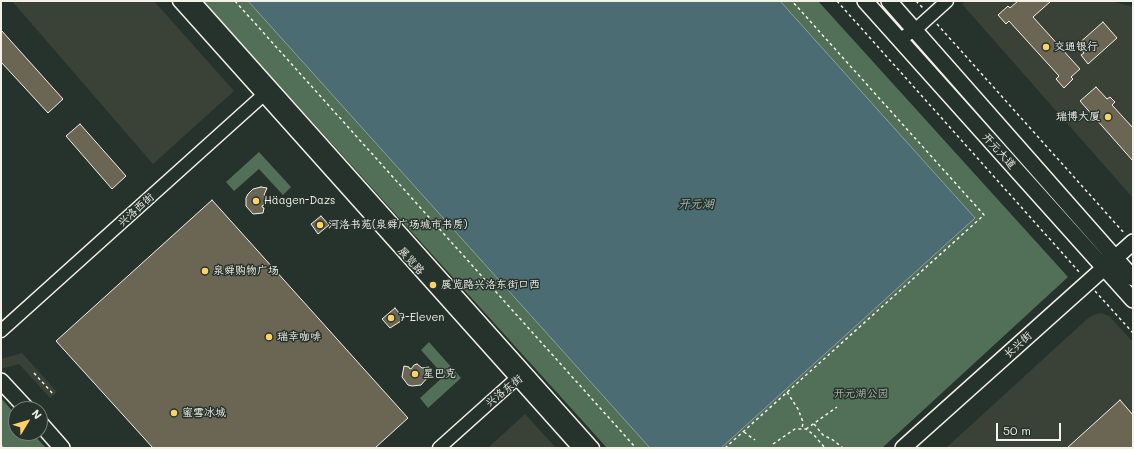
<!DOCTYPE html>
<meta charset="utf-8">
<style>
body{margin:0}
#map{position:relative;width:1134px;height:449px;overflow:hidden;background:#26332d;font-family:Mali,sans-serif}
canvas{display:block}
.frame{position:absolute;inset:0;border:2px solid #f4f1e8;pointer-events:none}
.north{position:absolute;left:8px;top:401px;width:40px;height:40px;box-sizing:border-box;background:#26332d;border:1px solid #787f78;border-radius:50%;rotate:52deg;font-size:11px;font-weight:700;line-height:16px;text-align:center;color:#f4f1e8}
.north::after{content:'';display:block;margin:auto;width:14px;height:18px;background:#ffd166;clip-path:polygon(50% 0,100% 100%,50% 72%,0 100%)}
.scale{position:absolute;left:996px;top:423px;width:65px;height:18px;box-sizing:border-box;border:2px solid #f4f1e8;border-top:0;padding-left:5px;font-size:12px;line-height:14px;white-space:nowrap;color:#f4f1e8;-webkit-text-stroke:3px #26332d;paint-order:stroke}
</style>
<div id="map">
<canvas width="1134" height="449"></canvas>
<div class="frame"></div>
<div class="north">N</div>
<div class="scale">50 m</div>
</div>
<script>
const ctx = document.querySelector('canvas').getContext('2d');
ctx.lineJoin = 'round';
function paint(path, color) { ctx.fillStyle = color; ctx.fill(path, 'evenodd'); }
const toPath = rows => new Path2D(rows.map(r => 'M' + r).join(''));
function stroke(path, color, width, dash) { ctx.strokeStyle = color; ctx.lineWidth = width; ctx.lineCap = dash ? 'butt' : 'round'; ctx.setLineDash(dash || []); ctx.stroke(path); }
function write(font, color, halo, rows, align = 'center') {
  ctx.font = font + ' Mali,"LXGW WenKai TC",sans-serif'; ctx.lineWidth = 3; ctx.setLineDash([]); ctx.textBaseline = 'middle'; ctx.strokeStyle = halo; ctx.fillStyle = color; for (const [text, x, y, turn = 0] of rows) {
    ctx.save(); ctx.translate(x, y); ctx.rotate((+turn || 0) * Math.PI / 180); ctx.textAlign = isNaN(turn) ? turn : align; if (halo) ctx.strokeText(text, 0, 0); ctx.fillText(text, 0, 0); ctx.restore();
  }
}
const built = toPath([
 [12,1,154,1,234,91,153,164],
 [966,1,1111,1,1133,7,1133,198,962,4],
 [1101,313,1109,316,1133,342,1133,448,946,448,1086,320,1093,315],
 [22,353,57,392,50,398,19,364,1,369,1,359],
 [525,414,556,448,488,448]
]);
const green = toPath([
 [203,1,248,1,650,448,607,448],
 [780,1,818,1,1068,277,882,448,721,448,975,218],
 [259,152,291,187,283,195,259,169,234,191,226,182],
 [429,342,461,378,428,408,420,398,444,376,421,350],
 [1,398,16,415,16,433,32,433,46,448,1,448]
]);
const water = toPath([
 [248,1,780,1,975,218,721,448,650,448,248,1]
]);
const stream = toPath([
 [1,446,3,448]
]);
const building = toPath([
 [1018,1,1051,1,1033,17,1080,69,1071,77,1073,79,1064,88,1056,79,1059,76,1009,21,1006,24,998,15,1008,6,1010,8,1018,1],
 [1103,22,1117,38,1088,64,1081,55,1084,53,1077,45,1103,22],
 [1,30,63,99,48,113,1,62,1,30],
 [1096,87,1107,99,1110,97,1115,102,1112,105,1133,128,1133,161,1080,101,1096,87],
 [80,124,126,176,112,189,66,136,80,124],
 [261,187,267,188,264,195,268,200,267,203,262,206,262,207,264,208,263,213,253,214,246,206,246,198,248,194,253,189,261,187],
 [212,200,408,418,375,448,153,448,56,341,212,200],
 [321,216,329,225,318,234,311,224,321,216],
 [395,308,404,319,390,328,382,319,395,308],
 [417,364,422,368,429,367,428,377,421,385,412,386,408,385,402,377,404,366,409,367,409,368,411,369,414,365,417,364],
 [1120,400,1133,415,1133,448,1067,448,1120,400]
]);
const path = toPath([
 [235,1,636,448],
 [837,1,1081,274],
 [916,1,924,9],
 [937,24,1125,234],
 [1095,291,1133,333],
 [34,373,54,395],
 [787,392,798,409,803,422,802,429],
 [814,424,823,435,833,440,843,448],
 [806,429,837,407],
 [744,432,755,440],
 [773,444,795,429,806,429,814,435,825,448],
 [725,448,984,215,792,1]
]);
const minor = toPath([
 [179,1,579,448],
 [194,1,593,448],
 [900,39,915,30,947,1],
 [1,331,269,90],
 [439,448,516,379,523,376]
]);
const major = toPath([
 [865,1,1133,300],
 [889,1,1133,278],
 [1,381,27,409],
 [40,423,62,448],
 [903,448,1133,242]
]);
const markers = [
 [1046,47,4,"#ffd166"],
 [1108,117,4,"#ffd166"],
 [256,201,4,"#ffd166"],
 [320,225,4,"#ffd166"],
 [205,271,4,"#ffd166"],
 [433,285,4,"#ffd166"],
 [391,318,4,"#ffd166"],
 [269,337,4,"#ffd166"],
 [415,374,4,"#ffd166"],
 [174,413,4,"#ffd166"]
];
const poiNames = [
 ["交通银行",1054,47],
 ["瑞博大厦",1100,117,"right"],
 ["Häagen-Dazs",264,201],
 ["河洛书苑(泉舜广场城市书房)",328,225],
 ["泉舜购物广场",213,271],
 ["展览路兴洛东街口西",441,285],
 ["7-Eleven",399,318],
 ["瑞幸咖啡",277,337],
 ["星巴克",423,374],
 ["蜜雪冰城",182,413]
];
const streetNames = [
 ["开元大道",999,151,48],
 ["兴洛西街",136,210,-42],
 ["展览路",411,261,48],
 ["长兴街",1018,345,-42],
 ["兴洛东街",504,391,-39]
];
const parkNames = [
 ["开元湖公园",861,394]
];
const waterNames = [
 ["开元湖",696,204]
];
paint(built, '#3a4238');
paint(green, '#527058');
paint(water, '#4b6c72');
stroke(water, '#8fa1a1', 1);
stroke(stream, '#8fa1a1', 2.5);
paint(building, '#6a6653');
stroke(building, '#f4f1e8', 1);
stroke(minor, '#f4f1e8', 15);
stroke(major, '#f4f1e8', 18);
stroke(path, '#f4f1e8', 1.5, [3, 3]);
stroke(minor, '#26332d', 12);
stroke(major, '#26332d', 15);
for (const [x, y, r, color] of markers) { const dot = new Path2D(); dot.arc(x, y, r, 0, 2 * Math.PI); ctx.fillStyle = color; ctx.fill(dot); stroke(dot, '#26332d', 1.5); }
write('11px', '#f4f1e8', '#26332d', poiNames, 'left');
write('11px', '#f4f1e8', '#26332d', streetNames);
write('11px', '#b3bdae', '#26332d', parkNames);
write('italic 12px', '#b0bcb9', '#26332d', waterNames);
</script>
